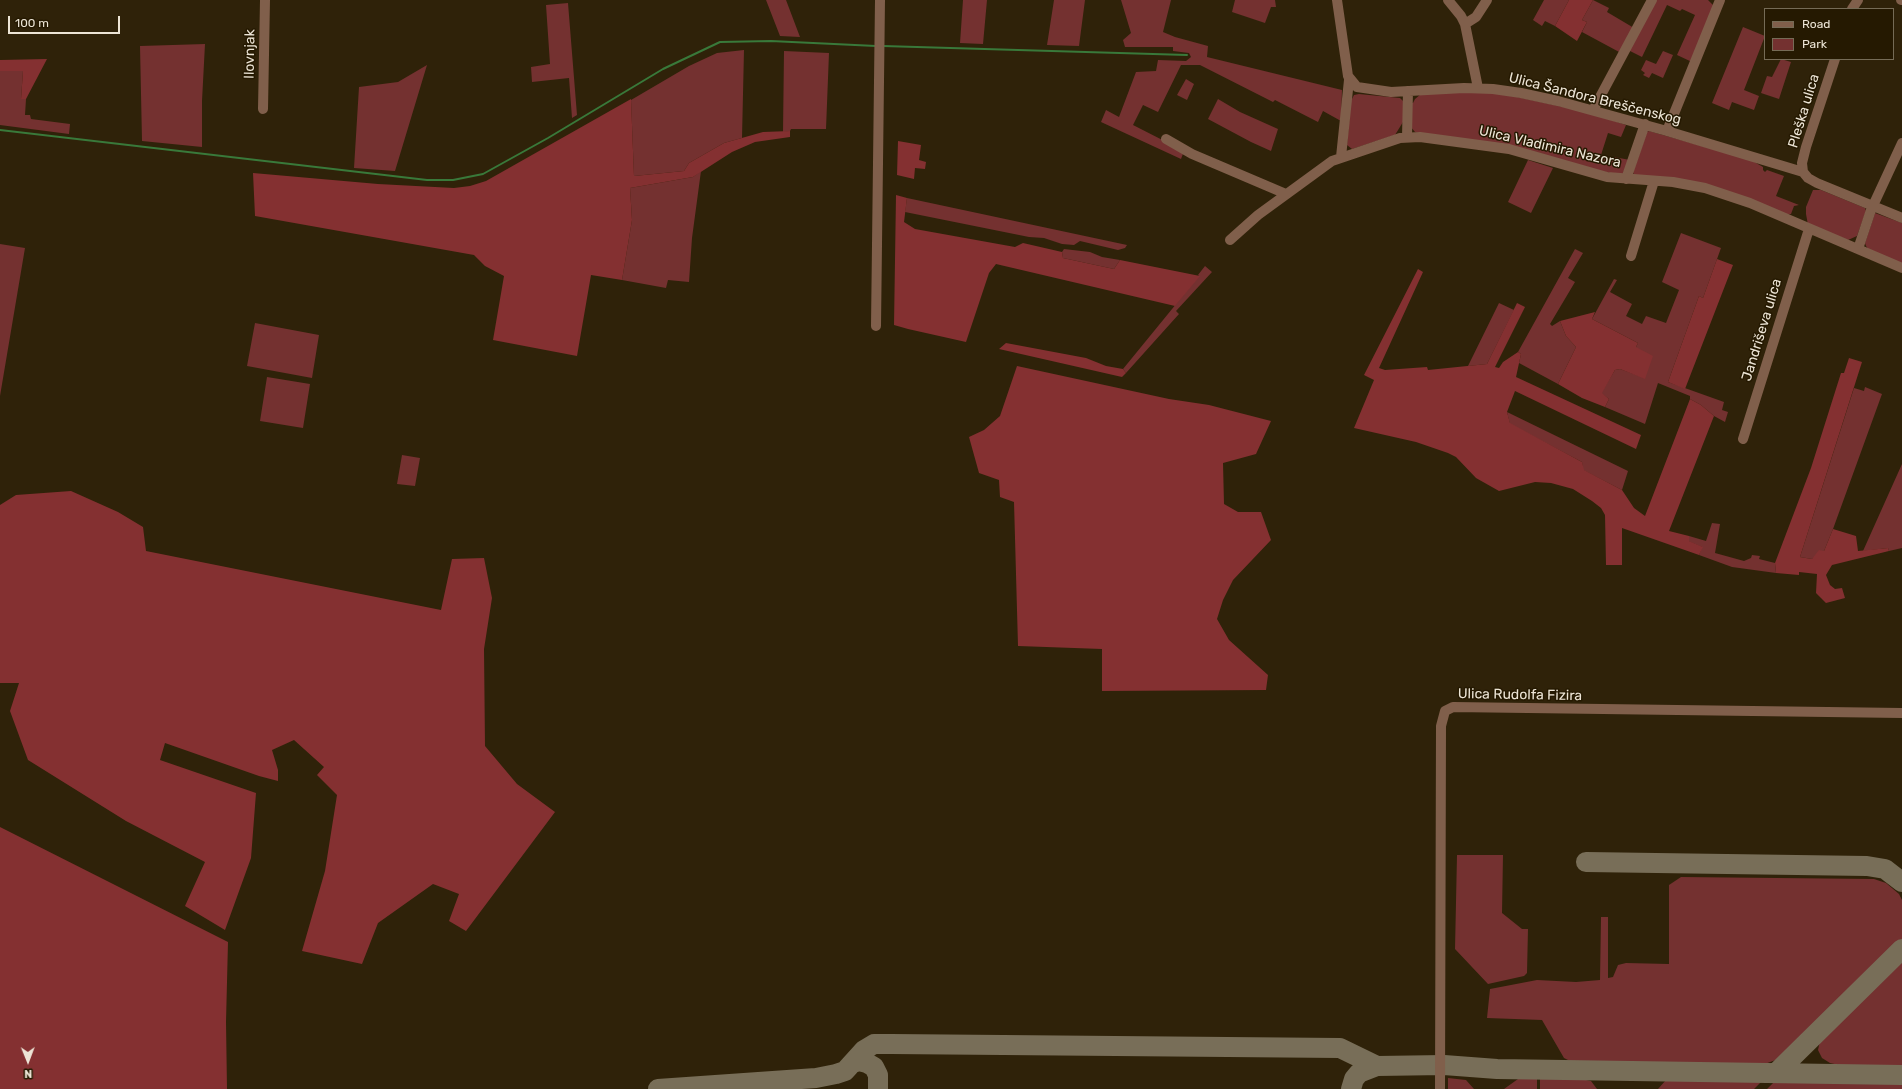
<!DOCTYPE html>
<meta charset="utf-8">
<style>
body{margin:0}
#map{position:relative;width:1902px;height:1089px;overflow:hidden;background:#2f2209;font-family:Rubik,sans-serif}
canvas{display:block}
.legend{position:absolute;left:1764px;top:8px;width:130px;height:52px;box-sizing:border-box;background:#251901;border:1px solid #756b56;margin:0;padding:5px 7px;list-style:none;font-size:12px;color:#ede5d6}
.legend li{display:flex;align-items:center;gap:8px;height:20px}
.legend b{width:20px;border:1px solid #756b56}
.north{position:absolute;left:8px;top:1041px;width:40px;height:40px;-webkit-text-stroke:3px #251901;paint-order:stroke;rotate:179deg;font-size:11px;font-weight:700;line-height:16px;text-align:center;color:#ede5d6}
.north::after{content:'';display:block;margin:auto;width:14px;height:18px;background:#ede5d6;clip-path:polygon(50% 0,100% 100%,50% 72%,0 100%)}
.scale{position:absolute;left:8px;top:16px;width:112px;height:18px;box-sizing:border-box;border:2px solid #ede5d6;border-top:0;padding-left:5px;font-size:12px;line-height:14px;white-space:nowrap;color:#ede5d6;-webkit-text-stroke:3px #251901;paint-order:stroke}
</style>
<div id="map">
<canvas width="1902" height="1089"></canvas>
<ul class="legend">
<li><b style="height:5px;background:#805f4b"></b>Road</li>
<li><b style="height:11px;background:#743130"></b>Park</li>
</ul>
<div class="north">N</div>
<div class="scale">100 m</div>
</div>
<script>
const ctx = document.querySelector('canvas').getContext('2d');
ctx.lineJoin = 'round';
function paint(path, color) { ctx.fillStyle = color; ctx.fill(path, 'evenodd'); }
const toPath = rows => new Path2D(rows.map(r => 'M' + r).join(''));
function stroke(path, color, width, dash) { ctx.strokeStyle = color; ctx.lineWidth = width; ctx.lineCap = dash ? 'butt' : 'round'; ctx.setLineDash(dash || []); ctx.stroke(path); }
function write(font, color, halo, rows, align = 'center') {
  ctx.font = font + ' Rubik,sans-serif'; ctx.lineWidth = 3; ctx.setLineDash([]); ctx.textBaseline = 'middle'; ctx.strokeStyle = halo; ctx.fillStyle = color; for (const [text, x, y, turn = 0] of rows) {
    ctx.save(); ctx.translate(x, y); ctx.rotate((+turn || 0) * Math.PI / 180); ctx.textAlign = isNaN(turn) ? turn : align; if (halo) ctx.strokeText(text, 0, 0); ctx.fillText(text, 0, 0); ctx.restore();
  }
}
const green = toPath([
 [766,0,786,0,800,37,780,36],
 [963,0,987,0,983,44,960,43],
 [1054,0,1085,0,1079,46,1047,45],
 [1121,0,1171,0,1163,32,1175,37,1208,46,1207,57,1342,90,1341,121,1323,111,1318,122,1275,100,1273,102,1200,65,1181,65,1158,112,1143,105,1133,125,1184,151,1181,159,1101,122,1106,110,1119,117,1136,72,1156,71,1158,60,1186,61,1191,57,1189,53,1173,51,1173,47,1125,47,1123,40,1131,33],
 [1235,0,1275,0,1276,7,1271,7,1265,23,1232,12],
 [1544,0,1569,0,1555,26,1545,21,1542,26,1533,20],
 [1593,0,1609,8,1607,12,1634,28,1621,53,1582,32,1587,22,1582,20],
 [1655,0,1708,0,1715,7,1692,62,1677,55,1695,15,1682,9,1680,11,1667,5,1642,57,1628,50],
 [568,3,577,115,572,118,569,78,532,82,531,67,550,64,546,5],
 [1743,27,1765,36,1744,90,1759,96,1754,110,1732,102,1729,110,1712,103],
 [205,44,202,101,202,147,142,141,140,46],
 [744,50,742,138,724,143,689,163,684,171,634,176,631,100,689,66,717,53],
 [784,51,829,53,826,129,791,129,790,131,783,132],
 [1663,51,1673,55,1663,78,1652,73,1649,78,1643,75,1645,73,1641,70,1646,60,1656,64],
 [1781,59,1791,62,1779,99,1761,93,1767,76,1772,77],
 [427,65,395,171,354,168,359,87,398,82],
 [0,71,23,71,21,99,26,99,25,115,30,115,31,119,70,124,69,134,0,125],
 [1186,79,1194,84,1187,100,1177,95],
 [1453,92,1499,93,1591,113,1626,125,1621,137,1608,133,1601,155,1613,159,1614,157,1630,160,1623,173,1620,175,1415,132,1410,126,1410,103,1413,103,1415,99,1421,94],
 [1359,94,1400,98,1404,102,1403,122,1395,135,1352,149,1347,145,1351,101,1354,95],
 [1218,99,1240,112,1278,129,1271,151,1251,142,1208,119],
 [1649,131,1751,160,1763,167,1763,170,1765,172,1767,170,1784,176,1776,196,1799,205,1794,206,1791,214,1785,215,1721,189,1634,175,1633,172,1647,132],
 [1528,160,1553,168,1531,213,1508,202],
 [701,171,692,238,689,282,668,280,666,288,622,280,632,220,630,188,693,177],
 [1813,190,1821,190,1865,208,1866,211,1857,236,1848,240,1808,225,1806,214,1806,207],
 [907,198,1127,245,1125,248,1118,250,1080,241,1074,245,1062,244,1044,238,1029,237,905,212],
 [1875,213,1902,223,1902,265,1868,249,1866,246,1865,243],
 [1681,233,1721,248,1703,298,1699,296,1668,382,1724,402,1722,410,1728,412,1725,422,1714,416,1701,405,1690,399,1690,396,1658,383,1645,424,1605,407,1609,399,1601,393,1615,370,1620,369,1645,378,1636,347,1638,343,1592,319,1614,279,1617,280,1610,292,1632,304,1626,316,1642,324,1646,316,1666,323,1679,290,1662,282],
 [0,244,25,248,0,396],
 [1064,249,1090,252,1102,257,1120,260,1114,269,1063,258,1062,252],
 [1575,249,1583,253,1568,278,1575,282,1550,324,1552,326,1560,321,1566,336,1576,347,1558,384,1519,363,1521,354,1518,352],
 [1205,266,1212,272,1176,311,1179,314,1126,373,1123,369,1199,276,1198,275],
 [1499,303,1514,310,1487,364,1468,366],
 [255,323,319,335,312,378,247,366],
 [267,377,310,384,303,428,260,421],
 [1865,387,1882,394,1833,529,1824,551,1812,559,1800,557,1854,388,1864,391],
 [1507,412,1628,471,1622,490,1583,470,1582,462,1510,424],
 [402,455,420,458,415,486,397,484],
 [1902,464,1902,548,1889,551,1888,548,1863,551],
 [1712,523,1720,524,1715,553,1744,561,1751,558,1752,555,1760,556,1759,559,1775,563,1776,573,1732,567,1699,555,1702,547,1688,541,1689,536,1706,541],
 [1457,855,1503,855,1502,913,1522,929,1528,929,1527,973,1524,976,1488,984,1455,949],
 [1681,877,1874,879,1886,883,1899,894,1902,900,1902,941,1781,1058,1762,1065,1572,1062,1564,1058,1542,1020,1487,1018,1490,989,1537,980,1576,982,1600,980,1601,917,1608,917,1608,978,1613,977,1618,965,1626,963,1669,964,1669,885],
 [1902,960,1902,1067,1843,1066,1830,1063,1822,1058,1818,1050,1820,1041],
 [1448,1078,1466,1080,1474,1089,1448,1089],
 [1537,1078,1537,1089,1504,1089,1518,1079],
 [1540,1078,1581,1079,1591,1081,1597,1089,1540,1089],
 [1674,1078,1763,1080,1754,1089,1658,1089,1666,1080],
 [1777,1079,1902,1080,1902,1089,1767,1089]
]);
const forest = toPath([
 [1569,0,1593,0,1582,20,1587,22,1577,41,1555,26],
 [47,59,26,99,21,99,23,71,0,71,0,60],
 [631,99,634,176,684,171,689,163,724,143,763,132,790,131,790,137,755,142,732,152,693,177,630,188,632,220,622,280,591,275,577,356,493,340,504,276,485,266,474,255,255,216,253,173,378,184,454,188,470,186,486,181],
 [898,141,921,145,919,160,926,162,925,169,915,168,914,179,897,175],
 [896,195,907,198,904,222,915,229,1015,247,1023,243,1062,252,1063,258,1114,269,1120,260,1200,276,1175,306,996,264,989,273,966,342,908,329,894,325],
 [1717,259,1733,265,1685,389,1668,382,1699,296,1703,298],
 [1418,269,1423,272,1379,368,1385,370,1427,367,1428,370,1487,364,1517,303,1525,307,1495,367,1499,368,1503,362,1518,352,1521,354,1516,377,1641,435,1636,449,1515,391,1507,412,1510,423,1582,462,1584,470,1622,490,1634,508,1645,516,1690,399,1701,405,1714,416,1669,531,1689,536,1689,541,1703,547,1699,555,1622,528,1622,565,1606,565,1605,515,1601,508,1592,501,1573,489,1551,483,1535,482,1499,491,1476,478,1456,457,1448,453,1416,442,1354,428,1374,380,1364,375],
 [1595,312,1592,319,1638,343,1636,347,1653,356,1645,379,1620,369,1615,370,1602,393,1609,399,1605,407,1582,398,1558,384,1576,347,1566,336,1560,321],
 [1006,343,1086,358,1106,366,1123,369,1126,373,1122,377,999,349],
 [1849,358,1862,362,1800,557,1812,559,1819,550,1824,551,1833,529,1856,536,1858,551,1888,548,1889,551,1832,565,1826,575,1830,585,1835,589,1842,588,1845,598,1826,603,1816,593,1817,574,1799,572,1799,575,1776,573,1775,563,1811,468,1841,373,1844,373],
 [1017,366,1169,399,1209,405,1271,421,1256,454,1223,463,1224,504,1238,512,1261,512,1271,540,1233,580,1223,600,1217,619,1229,640,1268,675,1266,690,1102,691,1102,649,1018,646,1014,502,1000,497,999,480,979,473,969,437,984,430,1000,416],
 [71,491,118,512,143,527,146,551,441,610,452,559,484,558,492,598,484,649,485,746,517,784,555,812,466,931,449,921,459,894,433,884,378,923,362,964,302,951,325,871,337,795,317,775,324,767,294,740,272,750,278,770,278,781,259,776,165,743,160,760,256,793,251,858,225,930,185,906,205,862,126,821,28,760,10,711,19,683,0,683,0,505,16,495],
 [0,827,228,942,226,1022,227,1089,0,1089]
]);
const stream = toPath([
 [883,46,1187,55],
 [0,130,427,180,453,180,483,174,548,138,663,69,720,42,771,41,876,46]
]);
const taxiway = toPath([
 [1586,862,1867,866,1885,869,1902,882],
 [853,1063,859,1061,867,1063,874,1067,878,1075,878,1089],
 [1776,1073,1902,949],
 [658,1089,816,1078,836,1074,845,1071,864,1050,874,1044,891,1044,1340,1048,1377,1066,1444,1065,1497,1069,1902,1075],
 [1351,1089,1354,1079,1359,1073,1377,1066]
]);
const minor = toPath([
 [1337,0,1348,76,1357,87,1391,92,1464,88,1493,89,1521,93,1558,101,1667,131,1803,172,1808,178,1817,183,1902,218],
 [1448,0,1461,16,1465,24,1478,88],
 [1901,0,1902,0],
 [1852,9,1858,0],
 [1465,24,1476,17,1487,0],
 [263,109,265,0],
 [1593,110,1652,0],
 [1667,131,1720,0],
 [1407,137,1408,91],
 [1166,139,1192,154,1286,194],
 [1341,157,1349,80],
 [1803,172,1802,163,1806,147,1835,59],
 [1626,179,1645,124],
 [1230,240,1258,215,1332,161,1400,138,1420,137,1509,149,1607,177,1673,182,1705,188,1750,203,1902,268],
 [1858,249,1871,210,1902,143],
 [1631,256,1654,181],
 [876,326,880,0],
 [1743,439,1809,229],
 [1440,1089,1441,726,1445,711,1453,707,1902,713]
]);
const streetNames = [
 ["Ilovnjak",250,54,-89],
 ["Ulica Šandora Breščenskog",1595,99,14],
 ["Pleška ulica",1804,111,-73],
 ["Ulica Vladimira Nazora",1550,147,13],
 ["Jandriševa ulica",1762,330,-73],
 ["Ulica Rudolfa Fizira",1520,695,1]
];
paint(green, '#743130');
paint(forest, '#843031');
stroke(stream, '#39793a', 2);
stroke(taxiway, '#786e58', 20);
stroke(minor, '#805f4b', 10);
write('14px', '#ede5d6', '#251901', streetNames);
</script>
